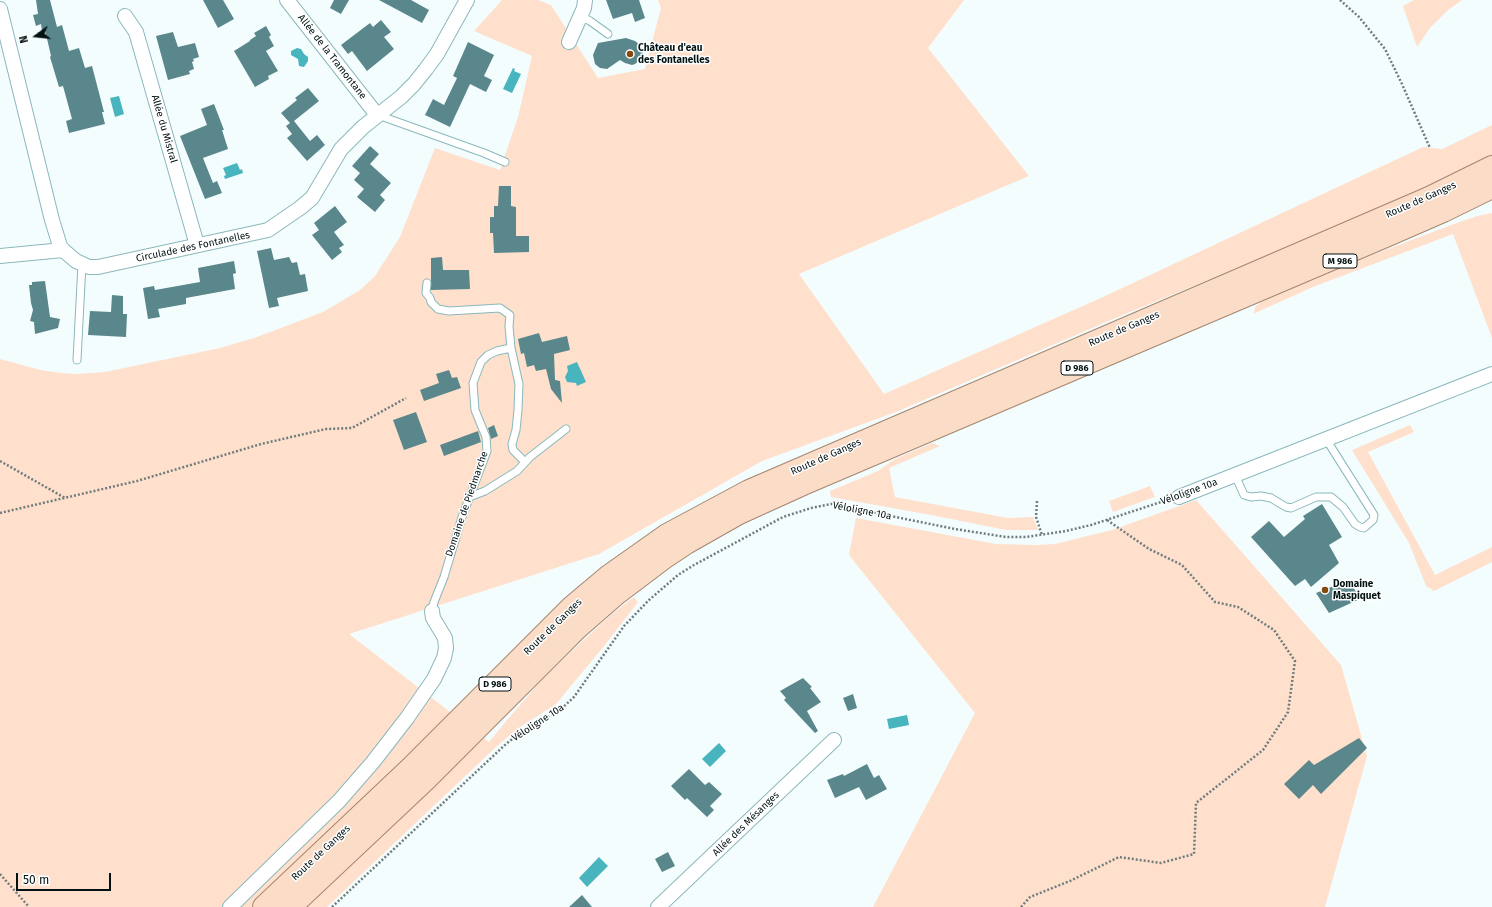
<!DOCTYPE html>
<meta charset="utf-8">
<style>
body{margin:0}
#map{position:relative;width:1492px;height:907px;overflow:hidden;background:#f4fdfe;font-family:"Fira Sans",sans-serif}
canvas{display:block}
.north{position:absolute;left:16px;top:16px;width:40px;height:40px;-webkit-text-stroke:3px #fff;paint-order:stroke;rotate:255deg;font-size:11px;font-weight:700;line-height:16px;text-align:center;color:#021213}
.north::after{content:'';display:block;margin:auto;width:14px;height:18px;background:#021213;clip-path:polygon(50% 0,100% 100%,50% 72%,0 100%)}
.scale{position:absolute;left:16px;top:873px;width:95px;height:18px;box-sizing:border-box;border:2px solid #021213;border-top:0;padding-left:5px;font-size:12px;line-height:14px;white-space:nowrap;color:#021213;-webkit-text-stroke:3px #fff;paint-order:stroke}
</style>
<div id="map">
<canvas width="1492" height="907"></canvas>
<div class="north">N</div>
<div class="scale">50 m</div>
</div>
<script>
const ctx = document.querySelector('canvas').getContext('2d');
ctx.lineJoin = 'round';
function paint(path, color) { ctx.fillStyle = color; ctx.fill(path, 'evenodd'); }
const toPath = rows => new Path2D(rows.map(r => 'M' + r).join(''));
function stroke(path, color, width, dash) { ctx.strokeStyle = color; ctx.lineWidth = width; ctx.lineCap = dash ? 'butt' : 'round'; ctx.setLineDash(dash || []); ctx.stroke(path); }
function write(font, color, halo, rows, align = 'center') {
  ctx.font = font + ' "Fira Sans",sans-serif'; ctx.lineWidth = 3; ctx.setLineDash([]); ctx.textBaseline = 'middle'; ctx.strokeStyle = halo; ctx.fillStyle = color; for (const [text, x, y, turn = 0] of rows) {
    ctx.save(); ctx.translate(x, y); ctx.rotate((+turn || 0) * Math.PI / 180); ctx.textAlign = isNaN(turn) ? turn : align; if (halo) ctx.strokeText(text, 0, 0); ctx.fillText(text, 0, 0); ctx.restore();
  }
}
const green = toPath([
 [502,0,538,0,551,5,598,78,645,69,661,8,658,0,964,0,928,48,1029,176,799,274,884,394,1103,297,1423,147,1442,149,1492,125,1492,155,1413,193,1318,235,1118,317,896,412,762,461,599,554,349,634,489,742,507,720,541,681,571,652,612,614,634,597,638,602,605,645,556,704,517,729,496,747,327,907,0,907,0,359,40,370,61,373,76,374,105,372,220,348,257,337,323,312,360,290,375,276,400,237,435,148,500,170,518,117,532,56,474,31],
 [1414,0,1462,0,1448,10,1430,28,1417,47,1403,6],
 [1492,213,1492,338,1453,234,1313,287,1253,314,1256,306,1264,300,1335,269,1454,224,1477,216],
 [1410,425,1414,432,1368,452,1435,575,1492,547,1492,562,1434,591,1426,586,1409,543,1352,450],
 [932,443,940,446,889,468,895,497,1008,518,1033,517,1038,530,1006,530,931,515,831,497,830,491,878,471,895,459],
 [1150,486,1155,497,1113,512,1109,501],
 [1196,500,1341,665,1367,756,1325,907,873,907,975,713,849,555,856,518,996,544,1035,545,1055,544,1112,530]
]);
const water = toPath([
 [297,48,301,49,304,54,308,57,308,61,304,67,299,66,298,59,291,55,291,51],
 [513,68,515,69,514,71,521,74,512,93,503,89],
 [119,96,124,114,115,117,110,98],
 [237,163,240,170,242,169,243,173,225,179,224,176,226,175,223,168],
 [577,362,586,382,577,386,576,383,567,382,565,377,568,371,567,366],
 [907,715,909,725,889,729,887,719],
 [719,743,726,751,710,767,702,759],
 [599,857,608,866,587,887,579,878]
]);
const building = toPath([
 [36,0,50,0,57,27,62,25,69,51,79,48,85,68,92,66,104,112,102,112,105,124,69,133,66,121,72,119,63,86,59,87,50,57,51,56,45,30,42,31,41,24,36,26,33,15,38,14],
 [203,0,223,0,234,19,218,28],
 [334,0,349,0,341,14,330,8],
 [379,0,411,0,429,10,422,23],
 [606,0,639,0,645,18,635,22,632,13,613,19],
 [381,20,391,32,384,37,394,49,367,71,352,51,348,54,341,45,370,23,373,27],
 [266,26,271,35,269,37,274,46,266,51,278,71,268,76,269,79,255,87,234,51,250,41,250,40,256,36,254,33],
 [173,32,178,47,195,43,199,57,193,59,194,61,192,62,194,69,189,71,190,74,168,80,156,36],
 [626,38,635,41,640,45,643,54,640,60,635,64,632,65,625,63,620,60,607,69,600,68,595,64,593,55,598,43],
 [468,42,494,55,484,76,492,80,486,92,470,84,450,127,425,115,433,99,444,105,457,78,453,76],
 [308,88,319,101,294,121,310,141,317,135,325,145,307,161,287,138,292,134,286,126,290,123,281,113,297,100,295,98],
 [214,104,224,130,222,130,228,149,203,158,213,183,217,181,222,193,205,199,180,136,207,125,201,109],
 [370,146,379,154,370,164,391,183,380,195,385,200,375,212,357,197,364,189,354,180,360,173,352,166],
 [499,186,511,186,511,206,516,207,516,236,529,236,529,252,494,253,493,233,490,233,490,217,494,217,494,206,498,206],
 [335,206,347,222,334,232,344,245,339,248,342,252,332,260,312,235,319,230,314,223],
 [271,248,274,260,289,257,292,263,297,262,300,275,305,274,308,291,277,298,279,306,269,308,257,251],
 [442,257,443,270,469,270,470,289,431,290,431,258],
 [234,261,236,273,233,274,235,289,186,298,186,304,158,309,160,317,148,319,143,288,154,286,155,290,200,282,198,268],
 [45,281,50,317,60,319,58,328,35,334,34,322,30,321,33,310,31,303,29,285,32,285,32,282],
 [112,295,123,296,123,314,127,314,126,337,88,335,90,311,111,312],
 [539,333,542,342,567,336,570,350,554,354,555,380,560,381,562,403,551,389,546,369,536,371,534,365,527,367,524,353,521,354,518,339],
 [449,370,452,378,457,377,461,388,424,401,420,390,439,383,436,374],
 [416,412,427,442,404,450,393,420],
 [494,425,498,436,491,439,488,428],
 [478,431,481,442,444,456,440,445],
 [1322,504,1342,537,1329,545,1339,563,1311,587,1305,579,1295,586,1251,537,1269,521,1284,537,1305,519,1303,516],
 [1349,580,1360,599,1329,613,1316,593],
 [803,678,812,687,810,688,821,702,807,711,818,731,815,733,784,700,786,698,780,691],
 [853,694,857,708,848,711,843,698],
 [1359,738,1367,748,1321,794,1313,785,1299,799,1284,784,1309,760,1314,765],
 [867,764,874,778,879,775,887,789,866,800,859,787,835,798,827,780,843,774,844,776],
 [689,769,705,785,709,782,722,794,710,806,714,810,707,817,687,798,685,800,671,786],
 [668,852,675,866,662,872,655,859],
 [582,895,592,907,569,907]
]);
const path = toPath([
 [1340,0,1359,17,1385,49,1402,84,1430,148],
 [0,461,65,498],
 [1037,501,1036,517,1042,535],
 [0,513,137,481,261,444,326,429,352,428,406,398],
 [0,874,29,907],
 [332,907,506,744,520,733,560,710,574,697,624,626,649,600,678,575,694,565,783,517,811,508,831,504,955,529,1006,537,1026,537,1066,531,1091,525,1167,500],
 [1021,907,1030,897,1070,881,1119,857,1161,863,1194,854,1196,803,1263,750,1288,712,1295,661,1274,630,1238,607,1215,602,1182,565,1149,549,1107,520]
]);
const lane = toPath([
 [580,16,590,21,608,34],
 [378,115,484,153,505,162],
 [427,283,426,293,430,298,431,302,438,309,449,311,500,308,510,315,509,326,511,348],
 [77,360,82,264],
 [1235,475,1244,495,1251,497,1261,496,1271,498,1286,507,1291,508,1316,497,1331,497,1343,507,1355,524,1360,527,1364,528,1373,520,1374,515,1326,439],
 [469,497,485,491,517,471,530,457,566,429],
 [432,611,434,602,444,577,462,517,487,451,486,437,475,410,473,383,481,362,488,355,497,351,511,348,519,384,518,410,516,430,512,444,513,450,525,462]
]);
const street = toPath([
 [287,0,377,115],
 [0,9,52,220,60,246,63,250,76,261,89,267,98,267,268,230,300,208,312,198,341,149,363,127,401,97,414,84,426,69,437,54,467,0],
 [125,16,136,32,197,245],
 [569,42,584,8,585,0],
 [0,256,63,250],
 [1179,497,1492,374],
 [230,907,339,801,373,762,407,718,434,679,444,658,446,648,445,638,433,618,432,611],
 [658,907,834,740]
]);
const primary = toPath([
 [264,907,411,768,571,608,609,576,667,535,749,491,1429,198,1492,167],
 [290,907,426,779,577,628,616,594,665,557,686,543,739,513,803,484,1388,235,1443,211,1492,187]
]);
const markers = [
 [630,54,4,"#87480c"],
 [1325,590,4,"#87480c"]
];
const shields = [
 [1340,261,34],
 [1077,368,32],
 [495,684,32]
];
const shieldNames = [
 ["M 986",1340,261],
 ["D 986",1077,368],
 ["D 986",495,684]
];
const poiNames = [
 ["Château d'eau",638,48],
 ["des Fontanelles",638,60],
 ["Domaine",1333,584],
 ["Maspiquet",1333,596]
];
const streetNames = [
 ["Allée de la Tramontane",332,57,52],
 ["Allée du Mistral",164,129,74],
 ["Route de Ganges",1421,200,-24],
 ["Circulade des Fontanelles",193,247,-12],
 ["Route de Ganges",1124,329,-23],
 ["Route de Ganges",826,457,-24],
 ["Véloligne 10a",1189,492,-20],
 ["Domaine de Piedmarche",467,504,-71],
 ["Véloligne 10a",862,511,11],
 ["Route de Ganges",553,627,-44],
 ["Véloligne 10a",538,723,-33],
 ["Allée des Mésanges",746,824,-44],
 ["Route de Ganges",321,853,-43]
];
paint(green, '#fee0cc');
paint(water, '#48b4be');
paint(building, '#5a878b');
stroke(lane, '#8ab8bc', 9);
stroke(street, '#8ab8bc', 16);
stroke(primary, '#a38670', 24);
stroke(path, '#6f7c7d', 2.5, [2, 2]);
stroke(lane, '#fff', 7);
stroke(street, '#fff', 14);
stroke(primary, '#fbdcc7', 22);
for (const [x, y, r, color] of markers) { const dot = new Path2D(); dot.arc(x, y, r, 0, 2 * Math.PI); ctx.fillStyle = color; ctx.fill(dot); stroke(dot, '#fff', 1.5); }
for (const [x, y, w] of shields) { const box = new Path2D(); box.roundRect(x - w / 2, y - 7, w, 14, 3); ctx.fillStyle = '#fff'; ctx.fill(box); stroke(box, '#021213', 1); }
write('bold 9px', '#021213', null, shieldNames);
write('bold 10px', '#021213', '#fff', poiNames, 'left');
write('10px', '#021213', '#fff', streetNames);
</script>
